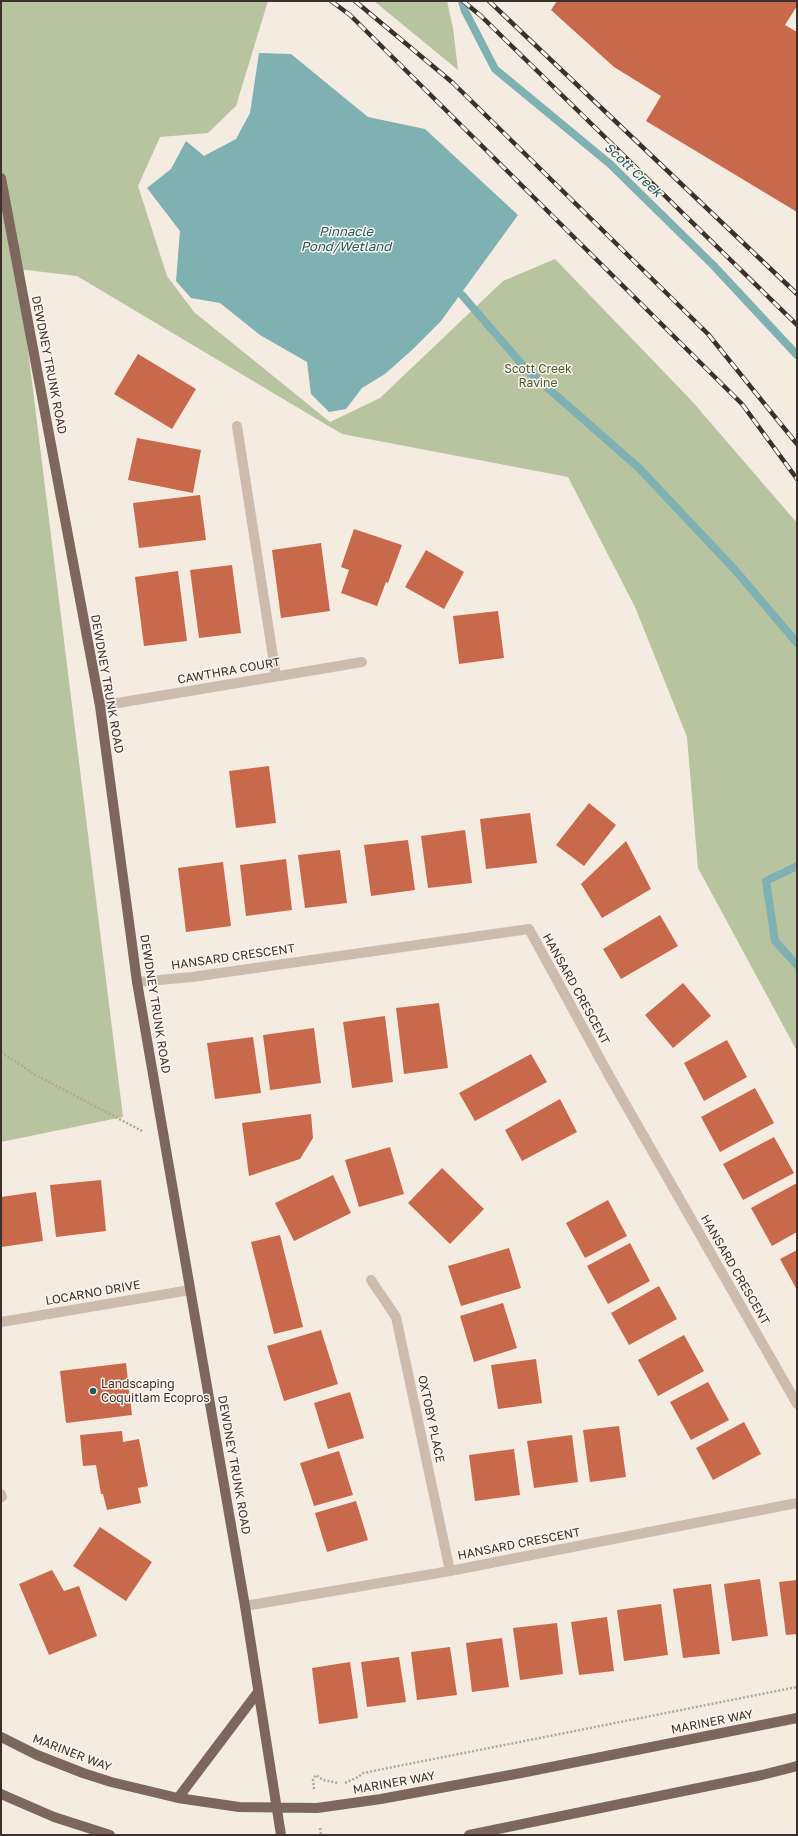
<!DOCTYPE html>
<style>
body{margin:0}
#map{position:relative;width:798px;height:1836px;overflow:hidden;background:#f4ebe1;font-family:"Golos Text",sans-serif}
canvas{display:block}
.frame{position:absolute;inset:0;border:2px solid #3b302b;pointer-events:none}
</style>
<div id="map">
<canvas width="798" height="1836"></canvas>
<div class="frame"></div>
</div>
<script>
const ctx = document.querySelector('canvas').getContext('2d');
ctx.lineJoin = 'round';
function paint(path, color) { ctx.fillStyle = color; ctx.fill(path, 'evenodd'); }
const toPath = rows => new Path2D(rows.map(r => 'M' + r).join(''));
function stroke(path, color, width, dash) { ctx.strokeStyle = color; ctx.lineWidth = width; ctx.lineCap = dash ? 'butt' : 'round'; ctx.setLineDash(dash || []); ctx.stroke(path); }
function write(font, color, halo, rows, align = 'center') {
  ctx.font = font + ' "Golos Text",sans-serif'; ctx.lineWidth = 3; ctx.setLineDash([]); ctx.textBaseline = 'middle'; ctx.strokeStyle = halo; ctx.fillStyle = color; for (const [text, x, y, turn = 0] of rows) {
    ctx.save(); ctx.translate(x, y); ctx.rotate((+turn || 0) * Math.PI / 180); ctx.textAlign = isNaN(turn) ? turn : align; if (halo) ctx.strokeText(text, 0, 0); ctx.fillText(text, 0, 0); ctx.restore();
  }
}
const green = toPath([
 [1,1,268,1,236,106,208,133,160,137,138,186,167,276,194,312,330,422,380,398,503,281,555,259,691,400,797,523,797,1051,698,868,687,737,635,607,568,477,342,434,77,276,18,269,123,1117,1,1142],
 [374,1,447,1,453,28,458,70]
]);
const water = toPath([
 [259,53,291,54,368,117,425,129,518,215,441,321,412,350,385,374,362,388,346,409,329,412,311,394,307,362,260,335,220,303,191,298,176,281,180,231,147,188,171,169,186,141,204,156,236,139,250,113]
]);
const stream = toPath([
 [462,1,465,11,495,69,610,164,713,265,797,355],
 [462,295,526,369,639,468,735,570,797,643],
 [797,866,766,881,775,941,797,965]
]);
const building = toPath([
 [557,1,797,1,797,6,785,25,797,32,797,212,646,121,661,96,614,67,551,10],
 [138,354,196,389,172,429,114,394],
 [137,438,201,450,193,493,128,480],
 [200,495,206,540,139,548,133,503],
 [354,529,402,545,388,583,386,582,377,606,341,593,349,570,341,567],
 [321,543,330,611,281,618,272,550],
 [426,550,464,572,444,609,405,587],
 [232,565,241,633,199,638,190,570],
 [178,571,187,641,144,646,135,577],
 [498,611,504,658,459,664,453,616],
 [269,766,276,823,236,828,229,771],
 [589,803,616,825,584,866,556,845],
 [530,813,537,863,486,869,480,819],
 [465,830,472,883,428,888,421,836],
 [408,840,415,890,371,896,364,845],
 [626,841,651,889,602,918,581,884],
 [340,850,347,903,305,908,298,855],
 [286,859,292,910,246,916,240,865],
 [223,862,231,926,186,932,178,868],
 [660,915,678,946,621,979,603,949],
 [683,983,711,1016,673,1048,645,1015],
 [439,1003,448,1068,404,1074,396,1008],
 [385,1016,393,1082,352,1088,343,1022],
 [314,1028,321,1083,270,1090,263,1035],
 [253,1037,261,1093,215,1099,207,1043],
 [727,1040,747,1077,704,1101,684,1063],
 [531,1054,547,1082,475,1121,459,1093],
 [755,1088,774,1123,720,1152,701,1117],
 [560,1099,577,1132,522,1161,505,1130],
 [311,1114,313,1138,300,1159,249,1176,242,1123],
 [774,1137,794,1173,743,1200,723,1164],
 [390,1147,404,1194,359,1207,345,1160],
 [442,1168,484,1209,450,1244,408,1203],
 [333,1175,351,1213,294,1241,275,1203],
 [101,1180,106,1231,56,1237,50,1185],
 [797,1183,797,1232,772,1246,751,1208],
 [36,1192,43,1241,1,1247,1,1197],
 [608,1200,627,1236,585,1258,566,1223],
 [280,1235,303,1327,274,1334,251,1242],
 [630,1243,650,1281,608,1304,587,1266],
 [509,1248,521,1288,461,1306,448,1266],
 [797,1250,797,1290,780,1259],
 [659,1286,677,1319,629,1345,611,1313],
 [503,1303,517,1348,474,1362,460,1316],
 [321,1330,338,1384,284,1401,267,1346],
 [684,1335,704,1371,658,1396,638,1360],
 [536,1359,542,1403,498,1409,491,1365],
 [126,1363,132,1415,66,1423,60,1371],
 [708,1382,729,1420,691,1440,670,1402],
 [350,1392,364,1438,328,1449,314,1403],
 [744,1422,761,1454,713,1480,696,1448],
 [619,1426,626,1477,590,1482,583,1430],
 [122,1431,123,1442,139,1439,148,1486,138,1488,141,1503,107,1510,103,1494,101,1494,96,1465,83,1466,80,1435],
 [572,1435,578,1482,534,1488,527,1441],
 [514,1449,520,1495,475,1501,469,1455],
 [339,1451,353,1495,314,1506,300,1463],
 [356,1501,368,1540,327,1552,315,1513],
 [100,1527,152,1562,126,1601,73,1566],
 [52,1570,64,1591,79,1586,97,1636,49,1655,19,1584],
 [760,1579,768,1636,732,1641,724,1584],
 [797,1580,797,1634,786,1635,779,1582],
 [711,1584,720,1654,683,1658,673,1589],
 [661,1604,668,1655,624,1661,617,1610],
 [607,1617,614,1671,579,1675,571,1622],
 [557,1623,563,1674,520,1680,513,1628],
 [502,1638,509,1687,472,1692,466,1643],
 [450,1647,457,1695,417,1700,411,1652],
 [399,1657,406,1702,367,1707,361,1662],
 [350,1662,358,1718,319,1724,312,1668]
]);
const path = toPath([
 [1,1052,34,1074,142,1131],
 [345,1783,358,1777,363,1773,797,1687],
 [314,1789,313,1780,316,1775,323,1780,338,1783],
 [320,1828,321,1835]
]);
const minor = toPath([
 [237,426,276,676],
 [100,706,362,662],
 [137,982,192,977,529,929,611,1079,797,1404],
 [371,1280,396,1317,450,1571],
 [1,1322,190,1290],
 [1,1494,2,1497],
 [245,1606,450,1571,797,1503]
]);
const major = toPath([
 [1,178,100,706,137,982,245,1606,281,1835],
 [1,1737,37,1755,83,1773,111,1782,178,1798,239,1807,317,1808,381,1799,521,1773,797,1718],
 [1,1794,54,1817,110,1835],
 [178,1798,258,1692],
 [469,1835,762,1775,797,1766]
]);
const rail = toPath([
 [331,1,350,15,742,404,797,479],
 [355,1,453,83,708,334,797,444],
 [463,1,481,16,797,325],
 [489,1,797,294]
]);
const markers = [
 [93,1391,4,"#1f5a5e"]
];
const streetNames = [
 ["DEWDNEY TRUNK ROAD",49,365,79],
 ["CAWTHRA COURT",229,671,-10],
 ["DEWDNEY TRUNK ROAD",107,684,80],
 ["HANSARD CRESCENT",233,957,-8],
 ["HANSARD CRESCENT",576,989,61],
 ["DEWDNEY TRUNK ROAD",155,1004,81],
 ["HANSARD CRESCENT",735,1270,60],
 ["LOCARNO DRIVE",93,1293,-10],
 ["OXTOBY PLACE",431,1419,78],
 ["DEWDNEY TRUNK ROAD",234,1465,80],
 ["HANSARD CRESCENT",519,1544,-11],
 ["MARINER WAY",712,1722,-11],
 ["MARINER WAY",72,1753,21],
 ["MARINER WAY",394,1783,-10]
];
const parkNames = [
 ["Scott Creek",538,369],
 ["Ravine",538,383]
];
const poiNames = [
 ["Landscaping",101,1384],
 ["Coquitlam Ecopros",101,1398]
];
const waterNames = [
 ["Scott Creek",633,170,43],
 ["Pinnacle",346,232],
 ["Pond/Wetland",346,247]
];
paint(green, '#b8c4a0');
paint(water, '#7fb0b2');
stroke(stream, '#7fb0b2', 8);
paint(building, '#c8694b');
stroke(path, '#b9a596', 2.5, [2, 2]);
stroke(minor, '#cdbbac', 10);
stroke(major, '#7d675c', 10);
stroke(rail, '#3b302b', 4.5);
stroke(rail, '#fbf5ee', 3, [9]);
for (const [x, y, r, color] of markers) { const dot = new Path2D(); dot.arc(x, y, r, 0, 2 * Math.PI); ctx.fillStyle = color; ctx.fill(dot); stroke(dot, '#fbf5ee', 1.5); }
write('12px', '#3b302b', '#fbf5ee', streetNames);
write('12px', '#4a5a2e', '#fbf5ee', parkNames);
write('12px', '#3b302b', '#fbf5ee', poiNames, 'left');
write('italic 13px', '#1f5a5e', '#fbf5ee', waterNames);
</script>
